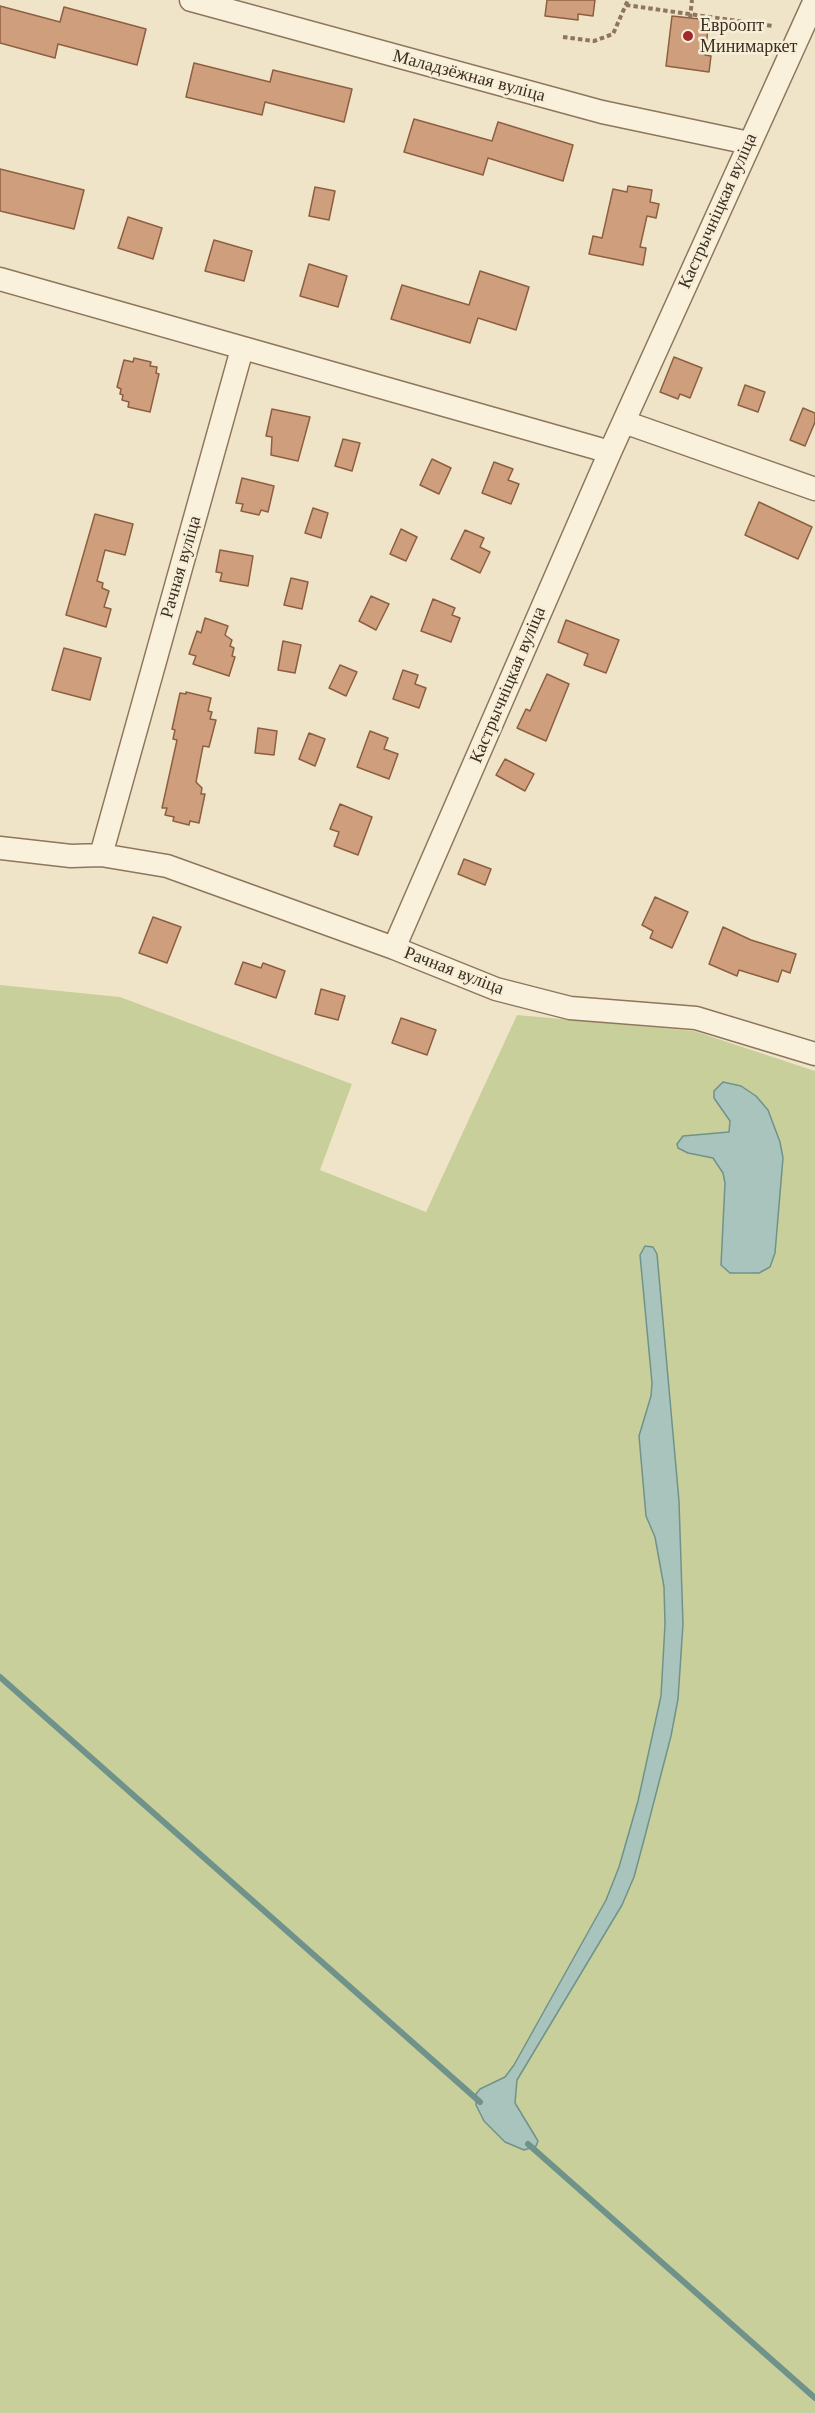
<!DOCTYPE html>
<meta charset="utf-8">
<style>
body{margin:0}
canvas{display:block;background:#f0e4c8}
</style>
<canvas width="815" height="2413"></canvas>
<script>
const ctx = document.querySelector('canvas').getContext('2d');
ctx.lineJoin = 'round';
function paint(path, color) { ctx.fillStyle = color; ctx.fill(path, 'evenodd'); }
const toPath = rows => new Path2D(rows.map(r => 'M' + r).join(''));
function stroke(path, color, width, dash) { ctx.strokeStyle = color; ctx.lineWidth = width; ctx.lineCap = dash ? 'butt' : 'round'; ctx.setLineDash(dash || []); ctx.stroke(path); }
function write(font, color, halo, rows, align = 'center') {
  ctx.font = font + ' "Libre Baskerville",serif'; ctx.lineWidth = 5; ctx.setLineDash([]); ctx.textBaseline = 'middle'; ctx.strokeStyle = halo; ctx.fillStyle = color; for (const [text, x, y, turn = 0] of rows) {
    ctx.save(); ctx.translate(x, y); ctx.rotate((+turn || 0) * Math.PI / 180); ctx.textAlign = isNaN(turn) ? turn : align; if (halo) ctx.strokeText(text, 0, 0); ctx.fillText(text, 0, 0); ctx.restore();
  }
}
const green = toPath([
 [0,985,120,997,352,1084,320,1170,426,1212,517,1015,694,1031,815,1071,815,2413,0,2413]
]);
const water = toPath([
 [723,1082,741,1086,756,1096,768,1110,780,1142,783,1158,775,1253,770,1267,759,1273,730,1273,721,1265,725,1183,723,1173,713,1158,688,1153,678,1148,677,1144,683,1136,729,1132,730,1121,714,1098,714,1091,723,1082],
 [645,1246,653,1247,657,1254,679,1501,683,1624,678,1699,671,1736,645,1836,634,1877,622,1905,517,2080,515,2103,538,2141,536,2146,524,2150,505,2142,484,2121,476,2105,476,2094,480,2089,505,2077,514,2065,606,1900,619,1867,638,1801,661,1696,665,1624,664,1587,655,1537,646,1516,639,1436,651,1396,652,1383,640,1255,645,1246]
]);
const stream = toPath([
 [0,1677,480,2102],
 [528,2144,815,2398]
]);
const building = toPath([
 [547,0,595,0,593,16,578,14,578,20,545,16,547,0],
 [0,6,60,22,64,7,146,29,137,65,58,44,55,58,0,43,0,6],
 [672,16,709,20,705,55,711,56,709,72,666,66,672,16],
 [194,63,270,82,273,70,352,89,344,122,265,102,262,115,186,97,194,63],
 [414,119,492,141,498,122,573,145,563,181,488,158,483,175,404,152,414,119],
 [0,169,84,190,74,229,0,211,0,169],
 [628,186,652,190,650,202,659,204,656,218,647,216,640,247,646,248,643,265,589,254,593,236,602,238,613,189,627,192,628,186],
 [315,187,335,191,329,220,309,216,315,187],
 [128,217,162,228,153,259,118,248,128,217],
 [214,240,252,251,244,281,205,271,214,240],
 [309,264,347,276,338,307,300,296,309,264],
 [480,271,529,287,516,330,478,318,470,343,391,319,402,285,469,305,480,271],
 [674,357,702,368,690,398,680,394,678,399,660,392,674,357],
 [134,358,151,362,150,366,157,367,156,373,159,374,150,412,128,407,129,402,122,400,123,395,120,394,121,389,117,387,124,360,133,362,134,358],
 [745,385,765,392,758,412,738,405,745,385],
 [803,408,815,413,815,422,805,446,790,440,803,408],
 [272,409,310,417,298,461,271,455,272,437,266,436,272,409],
 [343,439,360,443,352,471,335,466,343,439],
 [432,459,451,468,439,494,420,485,432,459],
 [494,462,513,469,508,480,519,484,511,504,482,493,494,462],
 [242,478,274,486,268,512,261,510,259,515,241,511,243,504,236,503,242,478],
 [759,502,812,527,798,559,745,535,759,502],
 [313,508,328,513,321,538,305,533,313,508],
 [95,514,133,524,125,555,105,550,97,581,103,583,102,588,109,591,104,607,111,609,106,627,66,615,95,514],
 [401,529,417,537,406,561,390,554,401,529],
 [465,530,484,538,480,547,490,552,480,573,451,559,465,530],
 [220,550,253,556,248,586,220,581,222,573,216,572,220,550],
 [291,578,308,582,302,609,284,605,291,578],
 [371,596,389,604,376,630,359,621,371,596],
 [433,599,455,608,452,615,460,618,451,642,421,631,433,599],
 [205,618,228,626,225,635,232,640,230,646,234,648,232,656,235,657,229,676,193,664,196,656,189,654,197,631,201,633,205,618],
 [566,620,619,640,606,673,584,665,588,654,558,642,566,620],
 [283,641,301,645,295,673,278,670,283,641],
 [64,648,101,658,90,700,52,690,64,648],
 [340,665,357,672,346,696,329,688,340,665],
 [403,670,418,675,415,684,426,688,419,708,393,699,403,670],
 [547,674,569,684,546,741,517,728,526,709,530,711,547,674],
 [186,692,211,698,208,711,212,712,210,719,216,720,209,747,203,746,196,782,202,788,201,794,205,794,199,823,190,821,189,825,173,821,174,817,165,815,167,808,162,808,177,740,173,739,175,730,172,729,180,693,186,694,186,692],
 [258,728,277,731,274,755,255,753,258,728],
 [370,731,388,738,384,749,398,754,389,779,357,767,370,731],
 [309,733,325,739,315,766,299,759,309,733],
 [505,759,534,774,525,791,496,775,505,759],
 [340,804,372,817,358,855,334,846,339,832,330,829,340,804],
 [464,859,491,869,485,885,458,874,464,859],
 [655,897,688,912,672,948,650,938,653,931,642,925,655,897],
 [153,917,181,927,167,963,139,953,153,917],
 [723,927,751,940,796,954,790,973,782,970,778,982,739,970,737,976,709,964,723,927],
 [243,962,261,968,263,963,285,971,276,998,235,984,243,962],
 [321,989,345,996,338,1020,315,1014,321,989],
 [401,1018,436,1030,427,1055,392,1043,401,1018]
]);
const path = toPath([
 [626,5,773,26],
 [690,18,692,0],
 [563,37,594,41,613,34,628,0]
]);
const minor = toPath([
 [191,0,602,112,749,143],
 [0,279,610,452],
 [624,422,815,489],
 [0,848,71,856,101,855,167,866,394,948,496,989,570,1008,696,1018,815,1054],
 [101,855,242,349],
 [394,948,610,452,815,0]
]);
const markers = [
 [688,36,6,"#9e2a2b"]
];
const poiNames = [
 ["Евроопт",700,26],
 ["Минимаркет",700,47]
];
const streetNames = [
 ["Маладзёжная вуліца",469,76,15],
 ["Кастрычніцкая вуліца",718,211,-66],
 ["Рачная вуліца",181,567,-74],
 ["Кастрычніцкая вуліца",508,685,-67],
 ["Рачная вуліца",454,971,21]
];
paint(green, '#c9cf9b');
paint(water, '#a9c4bc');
stroke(water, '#6f938a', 1.5);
stroke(stream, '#6f938a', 6);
paint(building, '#cf9f7d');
stroke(building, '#8d5f41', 1.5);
stroke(minor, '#8d765c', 25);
stroke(path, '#8d765c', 4, [4.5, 3]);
stroke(minor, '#faf1dc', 22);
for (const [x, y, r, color] of markers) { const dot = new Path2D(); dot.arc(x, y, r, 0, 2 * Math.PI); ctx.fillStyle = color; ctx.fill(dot); stroke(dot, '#f7eed8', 2); }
write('18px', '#3d2e20', '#f7eed8', poiNames, 'left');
write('18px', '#3d2e20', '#f7eed8', streetNames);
</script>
